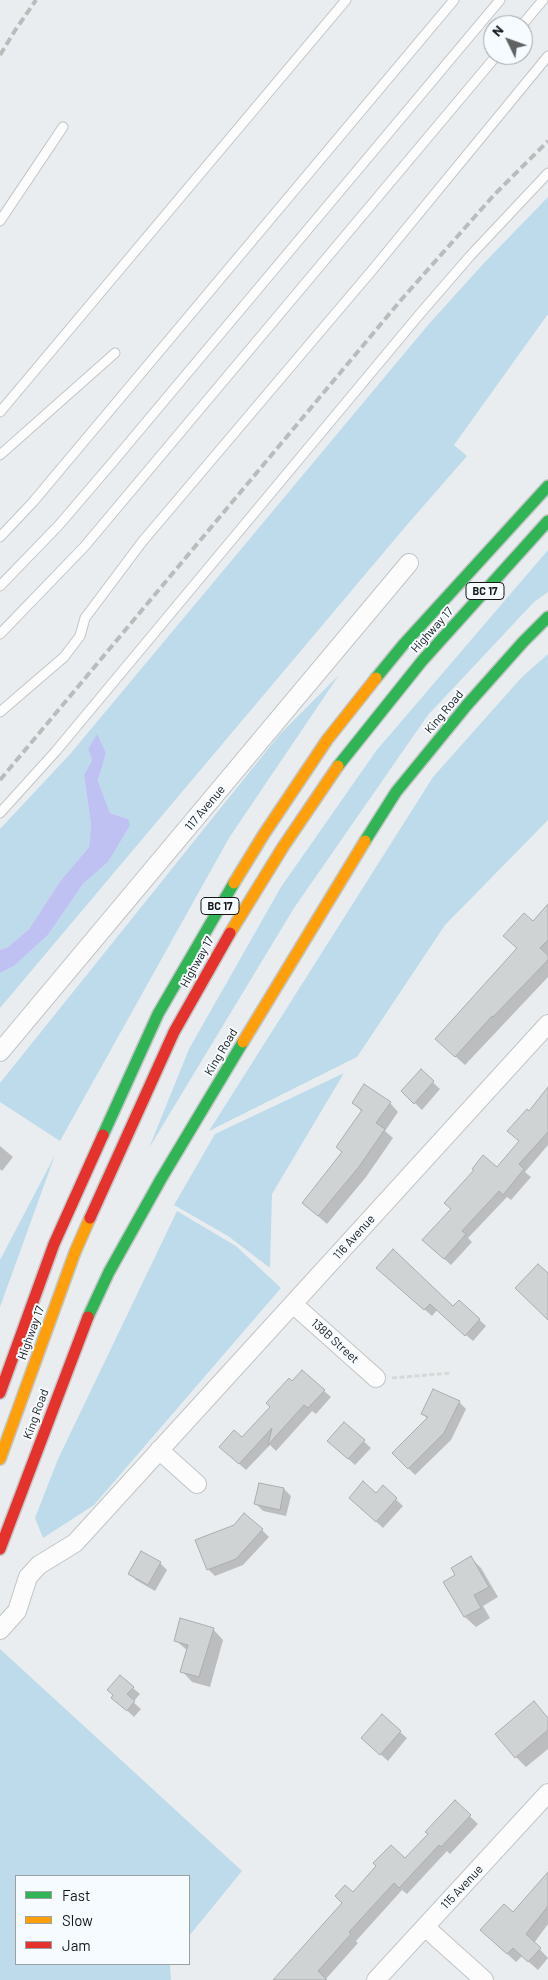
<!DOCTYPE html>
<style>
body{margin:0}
#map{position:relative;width:548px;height:1980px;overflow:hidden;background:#eaedef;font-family:Barlow,sans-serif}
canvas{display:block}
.legend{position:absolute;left:15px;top:1875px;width:175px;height:90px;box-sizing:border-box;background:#f5fbfe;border:1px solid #9ba0a2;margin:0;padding:6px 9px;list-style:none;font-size:15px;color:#151719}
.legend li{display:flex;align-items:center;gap:10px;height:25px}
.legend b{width:25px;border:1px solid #9ba0a2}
.north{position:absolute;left:483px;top:15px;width:50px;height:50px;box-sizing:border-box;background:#f5fbfe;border:1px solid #9ba0a2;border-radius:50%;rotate:312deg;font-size:14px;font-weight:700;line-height:20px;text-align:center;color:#151719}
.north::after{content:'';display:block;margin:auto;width:18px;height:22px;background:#606264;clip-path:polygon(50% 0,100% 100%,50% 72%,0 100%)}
</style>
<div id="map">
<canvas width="548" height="1980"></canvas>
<ul class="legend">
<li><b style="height:6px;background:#30b455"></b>Fast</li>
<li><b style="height:6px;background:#ff9f0a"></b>Slow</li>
<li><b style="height:6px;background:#e5322d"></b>Jam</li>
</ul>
<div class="north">N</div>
</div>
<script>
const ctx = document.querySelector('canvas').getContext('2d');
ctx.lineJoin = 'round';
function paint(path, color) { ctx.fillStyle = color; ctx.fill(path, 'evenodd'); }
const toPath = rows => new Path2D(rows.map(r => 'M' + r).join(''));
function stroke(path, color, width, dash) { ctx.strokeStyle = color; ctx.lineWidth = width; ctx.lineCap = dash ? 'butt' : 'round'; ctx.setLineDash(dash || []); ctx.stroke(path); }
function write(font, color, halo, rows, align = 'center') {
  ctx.font = font + ' Barlow,sans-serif'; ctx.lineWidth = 4; ctx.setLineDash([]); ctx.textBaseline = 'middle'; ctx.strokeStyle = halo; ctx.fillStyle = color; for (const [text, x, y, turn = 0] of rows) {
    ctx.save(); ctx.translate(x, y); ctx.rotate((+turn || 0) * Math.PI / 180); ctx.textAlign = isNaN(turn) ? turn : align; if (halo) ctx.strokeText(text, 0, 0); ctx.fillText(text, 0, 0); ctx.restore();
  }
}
const green = toPath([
 [548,197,548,314,454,445,467,456,406,526,0,1008,0,973,14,966,48,935,83,884,108,862,128,819,110,813,98,781,106,753,97,735,88,749,92,760,84,775,91,825,89,847,61,880,29,929,8,947,0,950,0,829,71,753,428,325,484,263],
 [548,550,548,592,534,602,428,715,294,908,149,1148,189,1049,281,887,376,751],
 [548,654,548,820,445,925,357,1057,209,1131,433,777,522,677],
 [339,675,229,838,60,1141,0,1102,0,1083,280,734],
 [344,1073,272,1194,270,1268,228,1236,174,1205,215,1134],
 [55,1155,0,1307,0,1260],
 [177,1211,236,1246,281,1288,94,1505,43,1538,35,1518,58,1459],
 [0,1649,242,1871,189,1936,189,1876,16,1876,16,1964,170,1964,171,1980,0,1980]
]);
const water = toPath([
 [97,734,106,753,98,781,110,813,128,819,130,825,108,862,83,884,48,935,14,966,0,973,0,950,8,947,29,929,61,880,89,847,91,825,84,775,92,760,88,749]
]);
const shadow = toPath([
 [548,906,548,977,465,1065,446,1048,518,949,533,923],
 [421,1071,440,1089,422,1110,410,1098],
 [548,1089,548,1145,525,1172,531,1177,511,1200,507,1197,468,1238,472,1242,451,1265,431,1247,521,1142,529,1113],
 [353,1102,390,1103,398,1112,385,1131,393,1138,366,1177,327,1224,303,1203,343,1153,362,1112],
 [0,1146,13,1157,2,1171,0,1169],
 [385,1274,453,1308,459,1301,486,1326,473,1341,437,1310,432,1316],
 [292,1383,324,1391,331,1397,316,1414,312,1411,276,1451,270,1445,246,1470,228,1454],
 [459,1402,466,1409,451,1440,415,1475,393,1453,428,1419,422,1414],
 [345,1424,371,1448,355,1465,336,1448],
 [383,1487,403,1506,383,1528,357,1504,376,1495],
 [284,1489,291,1496,286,1516,263,1511,256,1504],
 [235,1526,262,1530,269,1537,243,1565,215,1576,208,1569],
 [142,1552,160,1563,167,1570,155,1591,136,1580,129,1573],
 [471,1558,481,1568,498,1597,483,1606,490,1618,476,1627,465,1617,445,1582,456,1575],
 [213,1629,223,1640,210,1687,192,1682,182,1671,188,1651,175,1640],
 [133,1688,140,1694,133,1702,141,1709,134,1717,113,1697],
 [534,1703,548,1718,548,1749,526,1767,516,1757],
 [400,1732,407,1738,388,1761,369,1744],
 [455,1802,478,1824,450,1854,447,1851,407,1894,402,1890,356,1941,358,1943,325,1980,281,1980,353,1894,405,1860,429,1834],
 [548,1874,548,1924,534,1943,548,1958,538,1970,522,1956,516,1962,490,1938]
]);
const building = toPath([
 [548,904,548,940,540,948,548,955,548,960,493,1017,492,1016,455,1057,435,1039,517,948,503,936,524,913,533,921,548,904],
 [421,1069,434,1081,414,1104,401,1091,421,1069],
 [364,1084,391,1102,376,1123,385,1129,358,1168,318,1216,302,1203,342,1152,336,1147,362,1110,352,1103,364,1084],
 [548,1087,548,1132,519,1164,524,1169,503,1195,499,1191,462,1231,466,1234,444,1259,422,1240,451,1209,444,1203,474,1170,472,1169,483,1155,497,1167,519,1141,507,1131,527,1109,529,1111,548,1087],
 [393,1249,453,1306,459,1300,480,1319,465,1336,430,1304,424,1310,376,1268,393,1249],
 [538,1264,548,1273,548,1320,515,1288,538,1264],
 [302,1370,325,1390,308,1408,304,1405,268,1445,272,1428,239,1464,219,1447,234,1430,242,1437,270,1407,266,1403,289,1378,292,1381,302,1370],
 [433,1389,460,1401,444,1433,408,1469,392,1453,428,1417,421,1414,433,1389],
 [344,1422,365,1440,348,1459,327,1441,344,1422],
 [363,1481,376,1493,383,1485,397,1498,376,1522,349,1498,363,1481],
 [259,1483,284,1488,280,1510,254,1504,259,1483],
 [244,1513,263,1529,236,1559,207,1570,195,1540,234,1525,244,1513],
 [141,1551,161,1562,148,1585,128,1574,141,1551],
 [471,1556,489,1587,474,1595,481,1608,464,1617,443,1582,455,1575,451,1568,471,1556],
 [180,1618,214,1628,199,1677,180,1672,188,1645,174,1641,180,1618],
 [120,1675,134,1687,127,1694,135,1701,127,1711,111,1698,113,1695,107,1690,120,1675],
 [534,1701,548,1718,548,1730,515,1758,495,1734,534,1701],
 [382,1714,401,1731,380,1755,361,1738,382,1714],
 [455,1800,471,1815,441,1847,439,1845,399,1888,394,1883,349,1932,351,1934,318,1971,327,1980,273,1980,342,1903,335,1896,345,1885,353,1892,376,1866,373,1863,391,1845,405,1858,428,1834,425,1832,455,1800],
 [548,1872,548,1906,526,1934,541,1948,528,1962,513,1948,507,1954,480,1930,504,1904,513,1912,548,1872]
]);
const path = toPath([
 [392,1378,451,1373]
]);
const lane = toPath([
 [522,25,543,0],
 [0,221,63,127],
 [0,412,346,0],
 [0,455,115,353],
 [0,537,33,502,454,0],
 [0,586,59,525,112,463,500,0],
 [0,634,84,547,497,55],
 [0,712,64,657,80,636,85,618,142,542,374,268,548,56],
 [0,813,56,751,419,315,470,256,548,173]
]);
const street = toPath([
 [0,1052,409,563],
 [293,1304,376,1378],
 [159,1450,197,1484],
 [0,1630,17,1611,28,1577,39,1565,75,1543,548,1024],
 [425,1927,484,1980],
 [376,1980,548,1793]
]);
const fast = toPath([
 [376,678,403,645,548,486],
 [338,766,422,661,548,521],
 [365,841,396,792,467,705,523,642,548,617],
 [103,1135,158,1014,234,883],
 [88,1317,109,1272,161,1179,243,1042]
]);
const slow = toPath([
 [234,883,264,834,327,740,376,678],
 [230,933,283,847,338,766],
 [243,1042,365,841],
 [0,1459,75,1252,90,1218]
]);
const jam = toPath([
 [90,1218,174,1032,230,933],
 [0,1393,54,1244,103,1135],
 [0,1549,88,1317]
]);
const rail = toPath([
 [0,55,16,29,36,0],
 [0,780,401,300,494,195,548,141]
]);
const shields = [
 [485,591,38],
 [220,906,38]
];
const shieldNames = [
 ["BC 17",485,591],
 ["BC 17",220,906]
];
const streetNames = [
 ["Highway 17",432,630,-48],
 ["King Road",444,712,-50],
 ["117 Avenue",205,808,-50],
 ["Highway 17",197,962,-61],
 ["King Road",221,1052,-59],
 ["116 Avenue",354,1237,-48],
 ["Highway 17",31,1333,-70],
 ["138B Street",335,1341,42],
 ["King Road",36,1414,-70],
 ["115 Avenue",462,1887,-47]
];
paint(green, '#bddbeb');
paint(water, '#bec1f2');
paint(shadow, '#0003');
paint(building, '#d0d3d4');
stroke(building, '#abadaf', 1);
stroke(lane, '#c2c5c6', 11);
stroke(street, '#c2c5c6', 20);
stroke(fast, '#c2c5c6', 14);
stroke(slow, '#c2c5c6', 14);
stroke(jam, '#c2c5c6', 14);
stroke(path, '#d6d8d8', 3, [5, 2.5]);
stroke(lane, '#fcfcfd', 9);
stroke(street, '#fcfcfd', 18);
stroke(fast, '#30b455', 11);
stroke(slow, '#ff9f0a', 11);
stroke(jam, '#e5322d', 11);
stroke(rail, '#babbbb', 4, [8, 4]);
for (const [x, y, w] of shields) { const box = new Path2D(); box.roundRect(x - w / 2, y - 8.5, w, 17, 4); ctx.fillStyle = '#f5fbfe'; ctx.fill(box); stroke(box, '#151719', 1); }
write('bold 11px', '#151719', null, shieldNames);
write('12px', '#151719', '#f5fbfe', streetNames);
</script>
